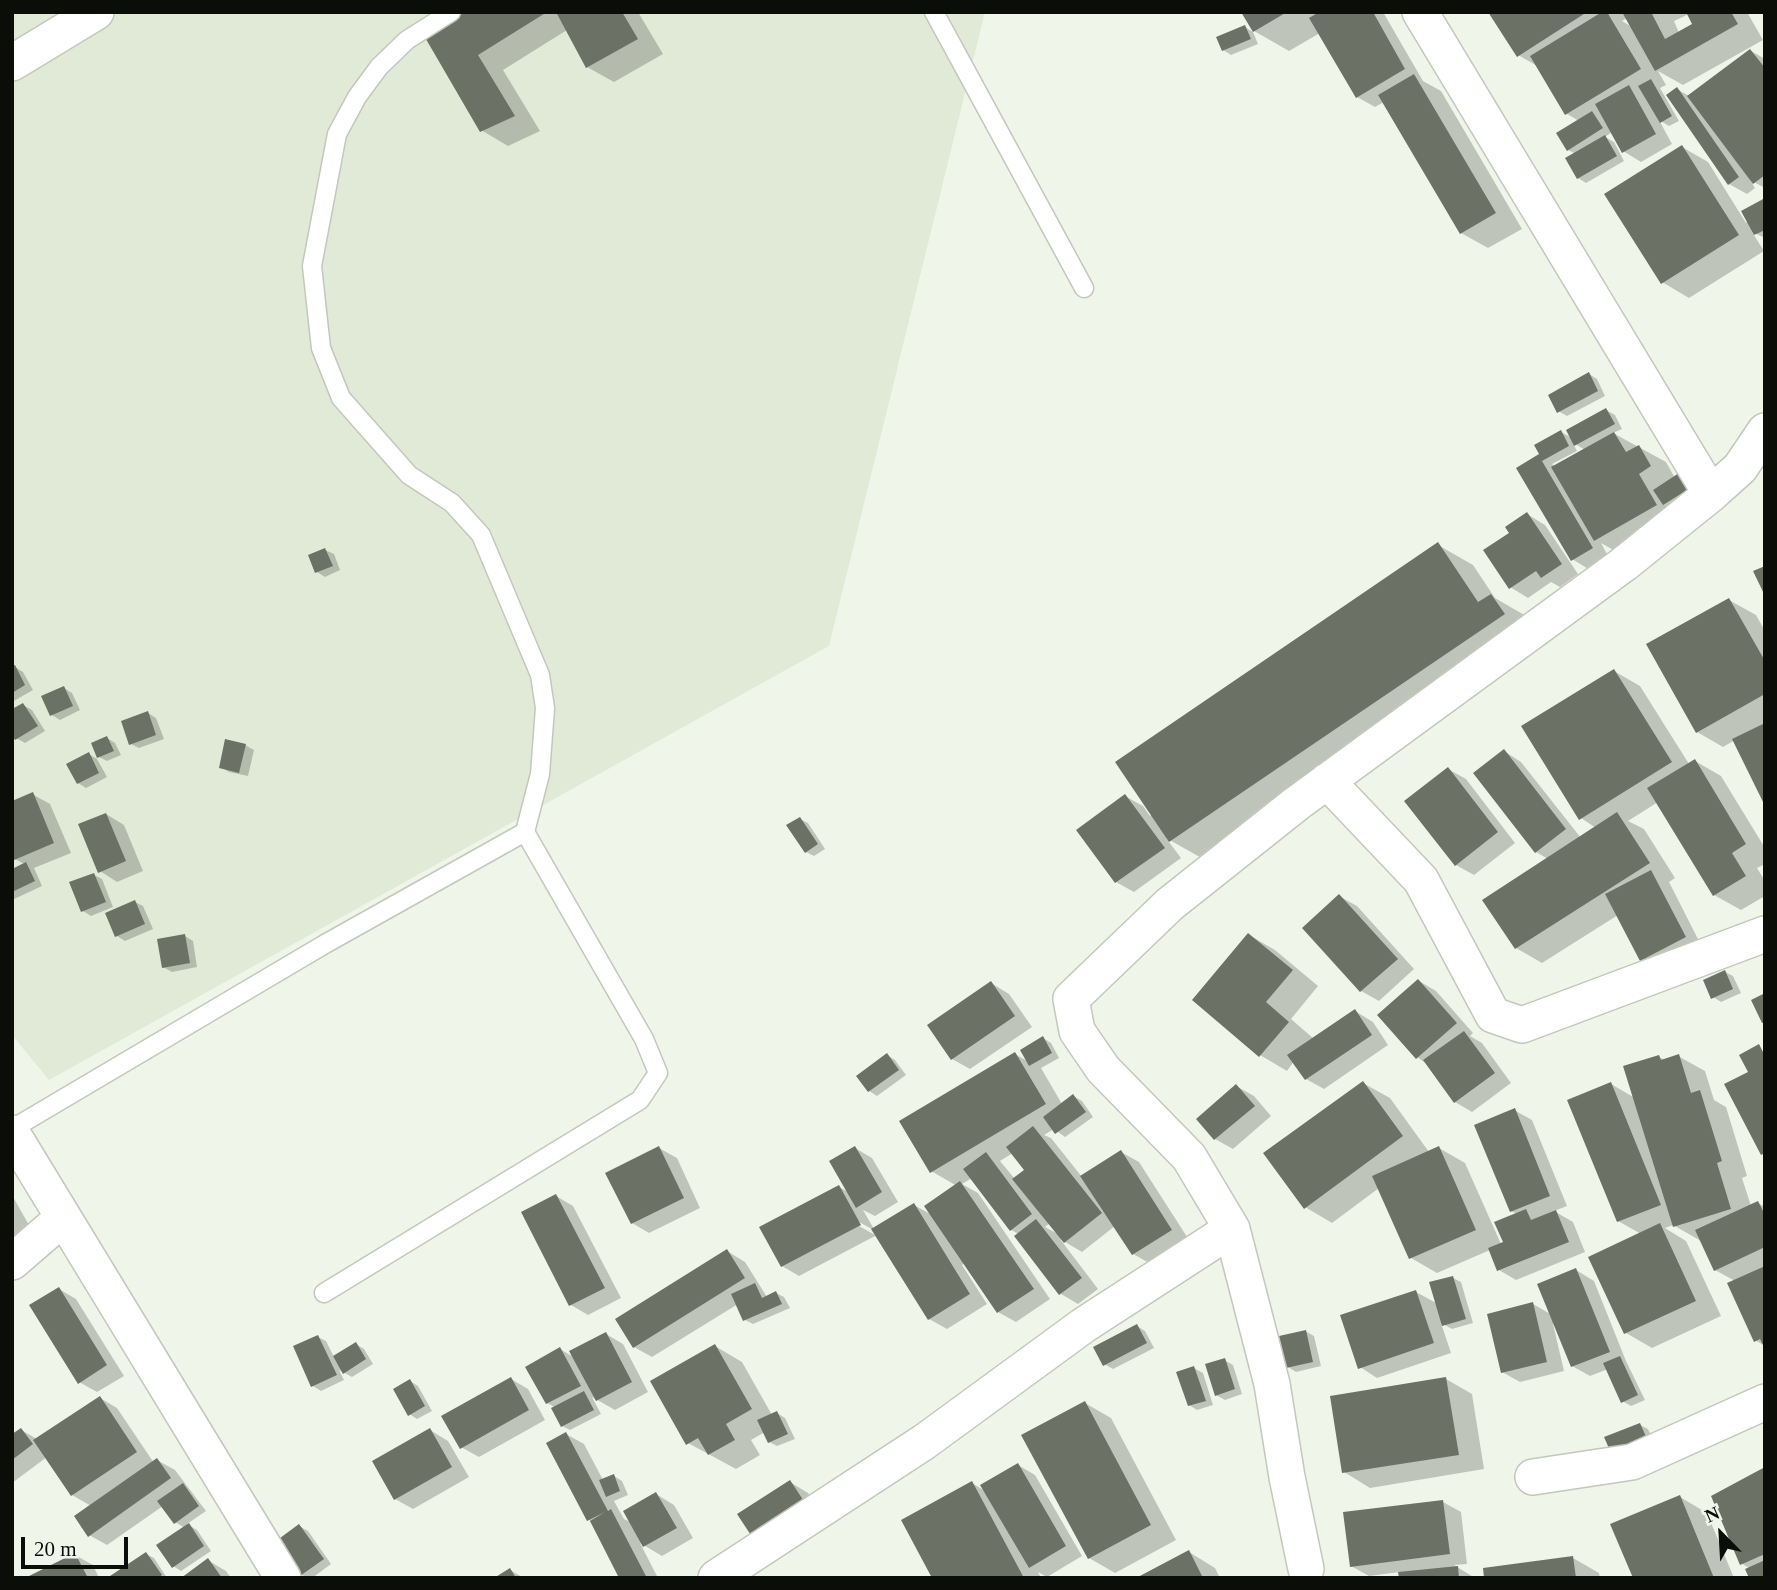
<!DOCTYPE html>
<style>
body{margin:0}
#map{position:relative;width:1777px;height:1590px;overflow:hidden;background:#eff6e9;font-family:Georgia,serif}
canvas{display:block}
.frame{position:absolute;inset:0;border:14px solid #0b0d09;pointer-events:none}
.north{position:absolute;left:1686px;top:1499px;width:70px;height:70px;-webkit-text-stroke:5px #eff6e9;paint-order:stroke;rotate:336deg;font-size:19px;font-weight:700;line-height:28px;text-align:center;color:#0b0d09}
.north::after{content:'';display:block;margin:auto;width:24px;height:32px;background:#0b0d09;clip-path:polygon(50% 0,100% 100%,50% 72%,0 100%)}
.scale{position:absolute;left:21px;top:1537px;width:107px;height:32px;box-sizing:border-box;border:4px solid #0b0d09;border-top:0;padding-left:9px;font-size:21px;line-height:24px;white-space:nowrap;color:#0b0d09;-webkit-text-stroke:5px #eff6e9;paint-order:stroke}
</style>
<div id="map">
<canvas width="1777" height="1590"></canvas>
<div class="frame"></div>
<div class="north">N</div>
<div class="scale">20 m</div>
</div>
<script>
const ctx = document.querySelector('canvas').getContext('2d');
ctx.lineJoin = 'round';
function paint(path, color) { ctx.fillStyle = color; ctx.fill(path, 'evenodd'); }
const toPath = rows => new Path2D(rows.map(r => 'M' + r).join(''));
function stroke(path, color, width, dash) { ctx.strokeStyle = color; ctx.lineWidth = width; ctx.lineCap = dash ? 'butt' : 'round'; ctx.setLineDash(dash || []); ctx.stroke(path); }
const built = toPath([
 [12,12,985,12,829,646,49,1080,12,1035]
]);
const shadow = toPath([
 [464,12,638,12,663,54,614,82,587,67,567,30,503,70,540,131,508,146,481,130],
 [1243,12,1383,12,1423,81,1441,91,1522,229,1488,248,1461,233,1384,102,1375,107,1357,97,1320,33,1289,51,1254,31],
 [1490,12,1747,12,1763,40,1683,85,1658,71,1666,85,1660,88,1679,121,1669,126,1659,120,1672,144,1641,162,1623,151,1612,132,1605,137,1614,142,1624,161,1586,183,1578,178,1576,154,1568,150,1579,121,1567,114,1539,67,1518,55],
 [1689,14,1694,25,1679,33,1674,21],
 [1627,18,1632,27,1622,21],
 [1245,27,1253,32,1258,44,1231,55,1223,50],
 [1751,51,1765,59,1765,188,1750,180,1755,188,1747,194,1729,184,1677,89,1689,96],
 [1682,147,1708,162,1746,223,1765,200,1765,238,1752,232,1764,251,1689,298,1662,282],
 [1589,374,1597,379,1605,396,1567,416,1558,411],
 [1606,410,1615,415,1622,429,1613,433,1666,462,1675,478,1699,492,1622,555,1601,543,1609,558,1590,570,1572,559,1539,457,1545,460,1537,445,1561,432,1572,438],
 [1572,442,1585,450,1556,467,1552,464,1577,451],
 [1527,514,1545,525,1578,574,1560,587,1551,582,1528,598,1510,587,1511,533],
 [1438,545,1473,565,1495,598,1526,616,1205,860,1166,838,1181,858,1134,892,1116,882,1125,796,1143,806,1150,816,1152,814],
 [325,550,334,554,340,570,325,577,317,572],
 [1729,600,1756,615,1765,631,1765,802,1735,740,1723,747,1697,732],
 [15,667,23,672,33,690,12,702,12,668],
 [1614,671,1640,686,1689,764,1695,761,1721,776,1765,848,1765,864,1757,868,1765,881,1765,896,1741,910,1714,895,1658,802,1628,821,1644,829,1675,878,1669,882,1702,947,1659,970,1642,959,1618,915,1542,963,1516,948,1548,859,1536,852,1504,751,1521,762,1581,838,1596,828,1581,818],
 [64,688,72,693,80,710,60,720,52,715],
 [23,705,32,710,45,731,25,743,16,738],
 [148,713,156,718,164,739,139,748,131,744],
 [107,738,115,743,121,755,107,761,99,757],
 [245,745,254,750,248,776,229,772,221,767],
 [89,754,97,759,107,777,86,788,78,783],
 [1448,769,1466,779,1515,843,1474,875,1456,865],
 [32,794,50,804,71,853,34,868,42,886,12,900,12,871,26,865,15,859,12,851,12,803],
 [106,814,124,825,143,871,117,882,100,871],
 [800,819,808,823,825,849,814,856,806,852],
 [94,875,102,879,113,907,91,916,83,911],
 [1339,896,1357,906,1414,969,1379,1001,1361,991],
 [135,902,143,906,153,929,125,941,117,936],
 [1249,935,1275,950,1318,986,1291,1019,1314,1039,1355,1011,1373,1022,1388,1045,1324,1089,1306,1079,1294,1061,1287,1071,1260,1055],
 [185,936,193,941,197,967,172,972,163,967],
 [1725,972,1733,976,1741,993,1721,1002,1713,997],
 [1419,981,1436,991,1473,1033,1470,1036,1482,1043,1511,1083,1472,1112,1455,1102,1427,1064,1417,1057],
 [991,983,1009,994,1032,1027,970,1069,952,1059],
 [1043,1038,1051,1043,1059,1058,1041,1068,1062,1104,1073,1096,1082,1101,1093,1117,1065,1137,1054,1129,1044,1135,1051,1138,1082,1177,1121,1152,1139,1162,1189,1240,1151,1264,1133,1254,1115,1226,1082,1252,1060,1239,1098,1289,1078,1304,1061,1294,1016,1237,1019,1234,1011,1230,972,1178,962,1184,978,1193,1050,1299,1016,1322,998,1312,965,1263,962,1265,987,1304,947,1329,929,1319,877,1235,799,1276,782,1266,839,1187,850,1193,855,1148,872,1158,898,1202,875,1216,863,1210,874,1229,914,1205,932,1215,957,1186,931,1171,1015,1054,1029,1062],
 [1013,1153,1026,1170,1015,1179,1000,1161],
 [854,1219,875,1231,875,1235,852,1222],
 [1050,1223,1058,1234,1045,1227],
 [887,1055,895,1060,906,1075,877,1096,869,1091],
 [1678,1056,1705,1071,1714,1100,1726,1107,1747,1176,1742,1178,1751,1206,1758,1203,1765,1207,1765,1346,1755,1340,1735,1281,1715,1270,1701,1241,1673,1225,1665,1228,1686,1241,1721,1316,1652,1348,1626,1333,1641,1234,1618,1221,1611,1084,1635,1098,1659,1057,1665,1060],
 [1363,1083,1390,1098,1429,1152,1439,1148,1465,1163,1501,1244,1505,1243,1517,1214,1511,1211,1514,1110,1532,1120,1567,1206,1554,1211,1573,1222,1585,1252,1516,1280,1499,1270,1490,1250,1437,1273,1411,1258,1379,1188,1332,1223,1305,1207],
 [1236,1086,1254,1096,1271,1116,1233,1149,1215,1139],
 [659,1148,677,1158,700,1208,649,1233,632,1223],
 [12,1195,34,1234,12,1247],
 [556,1196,573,1206,621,1298,588,1315,571,1305],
 [727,1251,745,1262,767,1297,776,1293,784,1297,790,1308,753,1324,745,1320,738,1304,652,1357,634,1347],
 [1576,1270,1594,1281,1626,1361,1645,1400,1631,1406,1622,1401,1608,1369,1590,1376,1572,1366,1555,1323,1553,1324,1564,1371,1520,1382,1502,1372,1533,1304,1552,1315],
 [1453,1278,1461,1282,1473,1323,1452,1329,1441,1323,1451,1353,1377,1378,1360,1367,1416,1292,1438,1304],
 [59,1289,76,1299,124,1376,97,1392,79,1382],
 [1137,1326,1145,1331,1154,1348,1113,1369,1104,1364],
 [1305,1331,1314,1336,1321,1366,1296,1372,1288,1367],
 [606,1334,623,1344,648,1392,615,1410,592,1397,601,1414,570,1430,562,1426,556,1408,547,1403,560,1349,575,1358],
 [318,1337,326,1341,334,1357,356,1344,364,1349,373,1364,352,1377,339,1370,344,1380,321,1391,313,1386],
 [715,1346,742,1362,772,1415,777,1413,785,1418,795,1439,777,1446,769,1442,765,1432,751,1440,760,1455,736,1469,688,1443],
 [1224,1360,1233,1365,1242,1394,1225,1400,1216,1395],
 [1194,1368,1203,1373,1213,1405,1197,1410,1189,1405],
 [511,1379,528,1389,545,1420,479,1457,461,1447],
 [1446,1379,1472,1394,1484,1469,1370,1488,1344,1472],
 [410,1381,418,1386,432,1411,417,1419,409,1414],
 [100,1398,117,1408,154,1463,157,1460,175,1470,206,1511,187,1524,197,1530,211,1551,181,1571,173,1566,185,1528,175,1522,163,1506,107,1545,89,1535,91,1506,72,1495,47,1457,12,1483,12,1436,21,1430,37,1439],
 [1085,1403,1111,1418,1176,1540,1115,1573,1089,1558],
 [1640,1425,1648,1429,1654,1443,1620,1456],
 [430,1430,448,1441,469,1477,413,1509,395,1499],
 [566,1434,584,1444,603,1480,614,1476,622,1481,628,1495,614,1501,624,1519,632,1523,656,1494,674,1505,693,1538,662,1556,640,1543,658,1578,621,1578,548,1444],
 [1018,1465,1035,1475,1082,1556,1047,1577,1038,1572,1041,1578,934,1578,972,1483,985,1491],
 [1765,1469,1765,1578,1741,1563],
 [790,1482,808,1493,827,1522,759,1545],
 [1680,1497,1707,1513,1734,1578,1635,1578],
 [1443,1502,1461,1512,1467,1564,1454,1565,1475,1578,1400,1578,1400,1572,1369,1576,1351,1566],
 [299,1526,308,1531,331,1564,312,1578,301,1575],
 [1189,1552,1215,1568,1220,1578,1140,1578],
 [146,1554,154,1558,167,1578,110,1578],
 [75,1555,93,1565,99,1578,29,1578],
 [1573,1558,1599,1573,1600,1578,1486,1578],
 [209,1561,226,1571,231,1578,184,1578],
 [510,1570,524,1578,497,1578]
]);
const building = toPath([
 [460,12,547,12,478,55,515,116,480,132,423,34],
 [556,12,622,12,638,39,586,68],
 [1241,12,1287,12,1253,32],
 [1319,12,1373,12,1405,69,1356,98,1309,18],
 [1488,12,1587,12,1517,57],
 [1602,12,1607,12,1641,69,1565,115,1530,56],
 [1622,12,1651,12,1665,39,1692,24,1686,12,1731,12,1738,24,1655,71],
 [1245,25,1251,39,1222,51,1216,37],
 [1750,49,1765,68,1765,175,1753,184,1687,96],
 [1414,74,1496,213,1460,234,1378,95],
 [1651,79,1672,116,1660,123,1638,86],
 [1629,85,1656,134,1622,153,1595,104],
 [1677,87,1739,177,1728,185,1666,95],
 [1592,111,1603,128,1567,151,1556,133],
 [1605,135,1617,156,1577,179,1565,158],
 [1682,145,1739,235,1661,284,1604,194],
 [1765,198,1765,230,1754,235,1741,211],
 [1589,372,1598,391,1557,413,1548,395],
 [1606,408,1615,424,1574,446,1566,430],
 [1561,430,1569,446,1542,461,1593,548,1571,561,1516,468,1539,454,1534,445],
 [1614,432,1626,452,1639,445,1651,466,1639,474,1657,505,1594,541,1551,467],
 [1682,471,1692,487,1663,505,1653,490],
 [1527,512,1562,564,1541,578,1536,571,1509,589,1483,550,1509,533,1505,527],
 [1438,542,1478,602,1491,594,1505,614,1169,842,1115,762],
 [325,548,333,566,315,573,308,555],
 [1765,566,1765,596,1753,571],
 [1729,598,1765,661,1765,694,1696,733,1646,644],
 [15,665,25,685,12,693,12,666],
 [1614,669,1672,762,1579,820,1521,726],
 [64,686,73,706,50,716,41,696],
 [23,703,38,726,15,740,12,735,12,709],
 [148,711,156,735,129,745,121,721],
 [1765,723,1765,806,1732,739],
 [107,736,114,751,97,758,91,743],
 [225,739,246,744,239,773,219,768],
 [1504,749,1566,829,1535,853,1473,773],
 [89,752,99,773,77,784,66,764],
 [1695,759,1746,844,1732,853,1746,876,1713,896,1647,788],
 [1448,767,1498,832,1455,866,1404,801],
 [33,792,54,843,14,860,12,801],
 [1125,794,1165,848,1115,883,1076,830],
 [1617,812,1650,863,1515,949,1482,900],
 [106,813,126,861,98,873,78,824],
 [800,817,818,844,805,853,786,825],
 [26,862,35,881,12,892,12,869],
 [1651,870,1686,937,1640,961,1605,894],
 [94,873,106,902,81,912,69,882],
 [1339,894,1398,959,1360,992,1302,928],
 [135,900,145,924,115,937,105,913],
 [1248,933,1293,970,1266,1002,1289,1022,1259,1057,1192,1000],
 [185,934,190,963,162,968,157,939],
 [1725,970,1733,989,1711,999,1703,980],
 [1418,979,1457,1023,1416,1059,1377,1015],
 [991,981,1015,1016,951,1060,927,1025],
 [1765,993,1765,1022,1762,1023,1751,1000],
 [1355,1009,1372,1035,1305,1080,1287,1055],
 [1464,1031,1495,1073,1454,1103,1423,1060],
 [1043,1036,1052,1053,1029,1066,1020,1050],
 [1759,1044,1765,1056,1765,1153,1761,1155,1724,1084,1748,1072,1739,1055],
 [1015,1052,1046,1104,930,1173,899,1121],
 [887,1053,899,1070,868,1092,856,1076],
 [1679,1054,1691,1093,1700,1090,1722,1161,1717,1163,1731,1209,1673,1227,1623,1066,1659,1055,1661,1060],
 [1363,1081,1403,1136,1304,1209,1263,1153],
 [1611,1082,1661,1205,1617,1222,1567,1100],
 [1236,1084,1255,1106,1214,1140,1196,1119],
 [1073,1094,1086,1112,1055,1134,1043,1117],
 [1515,1108,1550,1196,1510,1212,1474,1125],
 [1033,1126,1102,1213,1064,1243,1012,1179,1024,1170,1006,1147],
 [659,1146,684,1198,631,1224,605,1173],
 [855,1146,882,1192,856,1208,829,1161],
 [1439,1146,1476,1230,1409,1259,1372,1176],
 [1121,1150,1172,1230,1132,1255,1080,1176],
 [986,1152,1032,1214,1010,1231,963,1169],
 [960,1181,1034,1289,997,1313,924,1206],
 [839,1185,861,1225,781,1267,759,1227],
 [556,1194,605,1288,569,1306,521,1212],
 [1758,1201,1765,1215,1765,1247,1714,1271,1695,1230],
 [914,1203,970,1294,928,1320,871,1229],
 [1526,1209,1531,1220,1556,1210,1569,1242,1497,1271,1488,1248,1503,1242,1494,1222],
 [1036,1219,1082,1278,1059,1295,1014,1236],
 [1660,1223,1696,1301,1624,1334,1588,1257],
 [727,1249,745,1278,633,1348,615,1319],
 [1765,1266,1765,1349,1760,1339,1754,1342,1727,1283],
 [1576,1268,1610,1352,1571,1367,1537,1284],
 [1453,1276,1466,1319,1442,1326,1429,1282],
 [755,1283,762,1298,776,1291,782,1304,743,1321,731,1294],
 [59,1287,107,1365,78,1384,29,1305],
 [1416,1290,1434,1343,1358,1369,1340,1315],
 [1533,1302,1547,1362,1501,1373,1487,1314],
 [1137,1324,1147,1343,1103,1366,1093,1347],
 [1306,1330,1313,1362,1286,1368,1279,1336],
 [606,1332,632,1382,596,1401,569,1351],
 [318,1335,337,1375,311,1387,293,1346],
 [356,1342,366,1359,343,1374,333,1356],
 [715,1344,752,1409,726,1424,735,1440,708,1455,698,1438,686,1445,650,1381],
 [560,1347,581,1386,546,1404,525,1367],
 [1620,1356,1638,1395,1621,1403,1603,1363],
 [1225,1358,1235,1389,1215,1396,1205,1364],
 [1194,1366,1206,1401,1188,1406,1176,1372],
 [511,1377,529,1410,460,1449,441,1416],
 [1446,1377,1459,1455,1342,1473,1330,1396],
 [410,1379,425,1406,408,1416,393,1389],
 [584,1391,594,1410,561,1427,551,1408],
 [100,1396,137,1452,71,1496,33,1440],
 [1085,1401,1151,1525,1088,1559,1021,1435],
 [777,1411,788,1434,768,1443,757,1420],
 [1640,1423,1647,1439,1611,1453,1604,1437],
 [21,1428,33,1444,12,1460,12,1434],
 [430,1428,452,1467,394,1500,372,1461],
 [566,1432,608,1511,611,1509,647,1578,619,1578,590,1521,605,1512,587,1521,546,1443],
 [157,1458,171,1478,88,1537,74,1516],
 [1018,1463,1066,1546,1029,1568,980,1485],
 [1765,1467,1765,1554,1740,1565,1711,1496],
 [614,1474,620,1491,606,1497,599,1480],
 [790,1480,811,1512,758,1546,737,1514],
 [972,1481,1024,1578,932,1578,901,1520],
 [183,1483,199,1506,174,1524,157,1501],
 [656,1492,677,1528,643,1547,623,1511],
 [1680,1495,1714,1578,1633,1578,1610,1524],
 [1443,1500,1450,1554,1350,1567,1343,1512],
 [189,1523,204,1546,172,1568,156,1545],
 [299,1524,324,1559,300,1576,276,1541],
 [1189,1550,1203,1578,1136,1578],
 [146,1552,162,1575,157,1578,107,1578],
 [75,1553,88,1578,25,1578],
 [1573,1556,1576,1578,1484,1578,1483,1568],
 [208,1558,222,1578,181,1578],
 [1765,1560,1765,1578,1749,1578,1745,1569],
 [1458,1566,1459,1578,1399,1578,1398,1572],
 [510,1568,516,1578,494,1578]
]);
const service = toPath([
 [934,12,1084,288],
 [12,1129,325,944,525,832,540,774,545,708,540,675,481,535,452,503,409,475,341,398,321,348,312,266,337,134,357,97,379,67,407,40,451,12],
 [324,1293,640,1100,658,1073,644,1039,525,832]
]);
const minor = toPath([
 [1420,12,1711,494],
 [12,63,96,12],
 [1327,781,1421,880,1493,1015,1522,1025,1765,934],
 [12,1133,283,1578],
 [12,1262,63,1218],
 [1533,1477,1632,1462,1765,1402],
 [1306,1569,1287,1477,1272,1384,1232,1229,1189,1157,1103,1069,1077,1031,1071,999,1170,904,1296,804,1624,564,1711,494,1740,468,1765,431],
 [716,1578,924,1442,1084,1325,1232,1229]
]);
paint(built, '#e1ead7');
paint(shadow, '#0003');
paint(building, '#6b7165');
stroke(service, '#c2c8bc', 21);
stroke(minor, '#c2c8bc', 38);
stroke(service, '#fff', 18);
stroke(minor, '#fff', 35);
</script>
